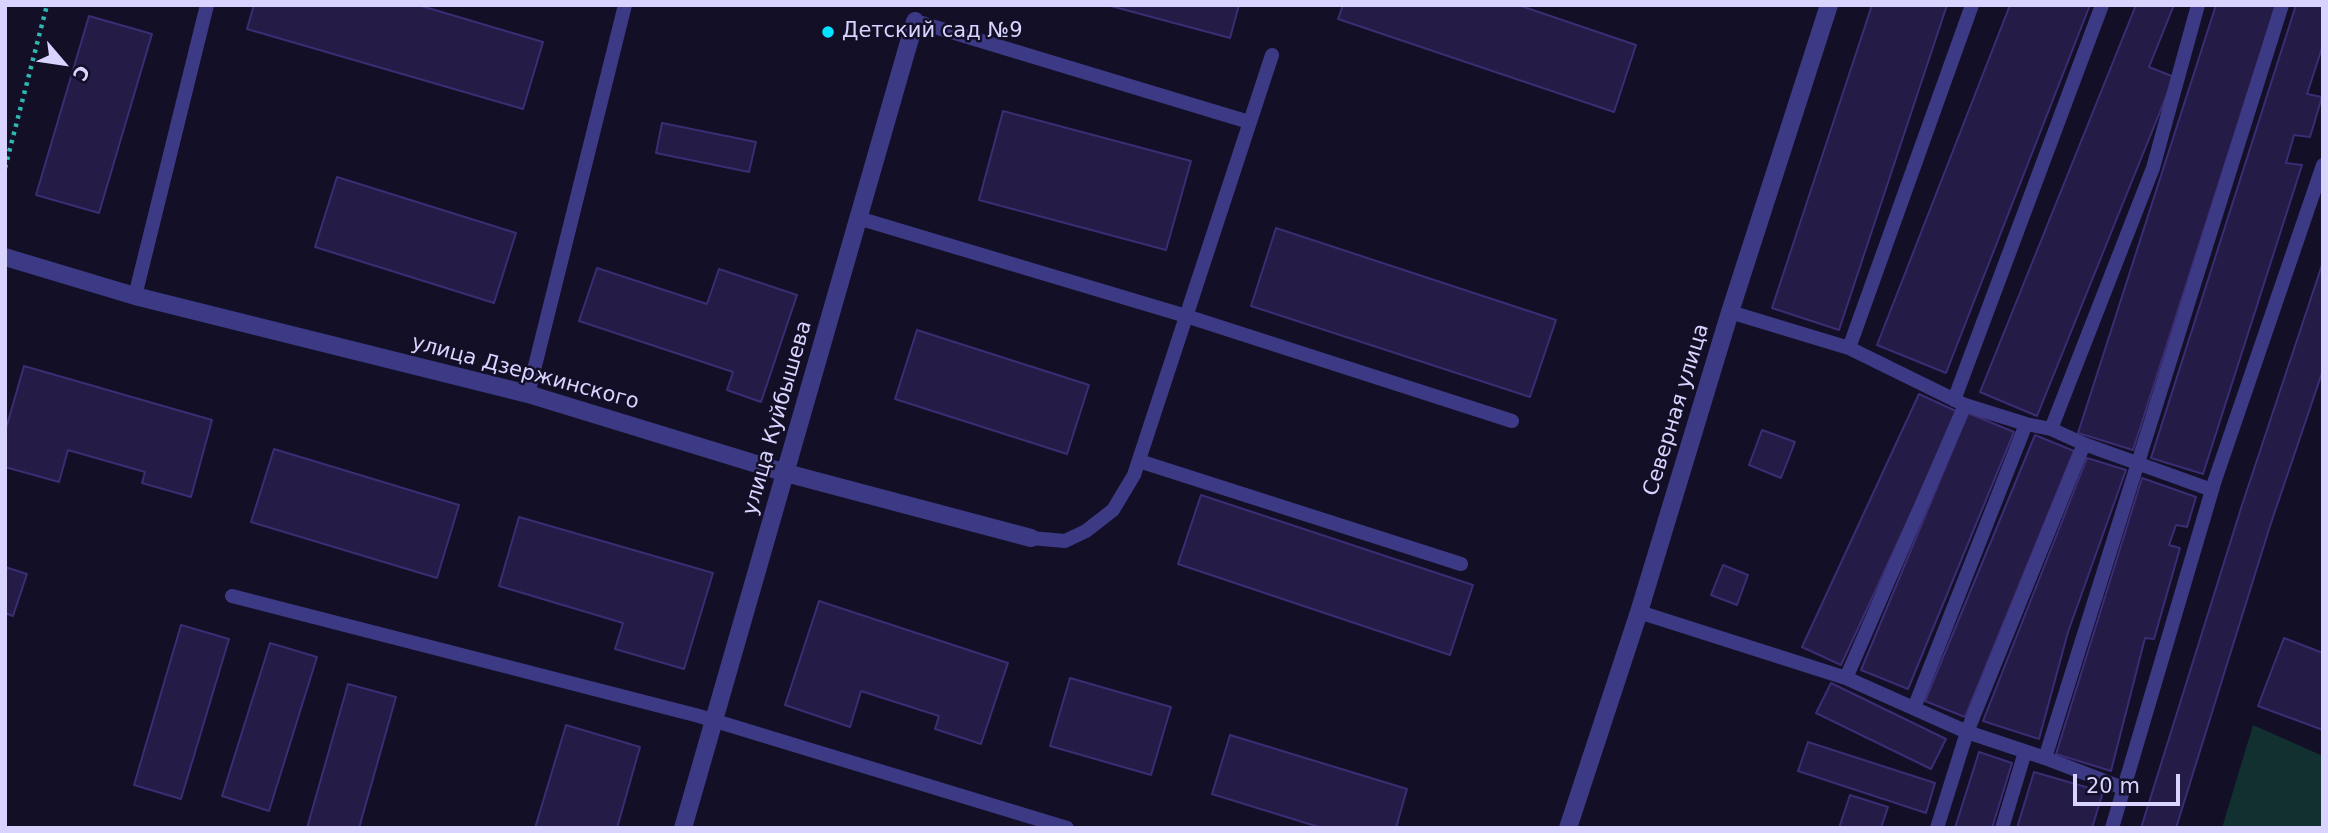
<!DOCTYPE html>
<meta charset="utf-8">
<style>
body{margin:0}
#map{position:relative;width:2328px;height:833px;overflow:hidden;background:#130f26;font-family:"DejaVu Sans",sans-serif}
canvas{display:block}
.frame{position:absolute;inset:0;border:7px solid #d9d4ff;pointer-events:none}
.north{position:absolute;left:28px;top:28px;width:70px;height:70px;-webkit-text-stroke:5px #130f26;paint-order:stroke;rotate:119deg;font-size:19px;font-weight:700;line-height:28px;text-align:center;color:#d9d4ff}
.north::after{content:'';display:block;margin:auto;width:24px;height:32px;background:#d9d4ff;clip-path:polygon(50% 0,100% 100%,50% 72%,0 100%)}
.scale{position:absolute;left:2073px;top:774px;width:107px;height:32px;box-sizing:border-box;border:4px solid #d9d4ff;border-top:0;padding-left:9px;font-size:21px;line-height:24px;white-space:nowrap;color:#d9d4ff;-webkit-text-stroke:5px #130f26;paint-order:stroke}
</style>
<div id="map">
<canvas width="2328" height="833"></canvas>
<div class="frame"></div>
<div class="north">С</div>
<div class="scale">20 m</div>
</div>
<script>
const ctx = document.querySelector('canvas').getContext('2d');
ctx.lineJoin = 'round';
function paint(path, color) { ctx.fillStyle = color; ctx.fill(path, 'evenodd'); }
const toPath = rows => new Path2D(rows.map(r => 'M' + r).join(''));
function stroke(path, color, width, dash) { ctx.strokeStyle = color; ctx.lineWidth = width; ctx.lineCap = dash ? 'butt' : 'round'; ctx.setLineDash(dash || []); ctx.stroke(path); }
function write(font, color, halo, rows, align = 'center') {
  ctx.font = font + ' "DejaVu Sans",sans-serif'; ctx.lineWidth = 5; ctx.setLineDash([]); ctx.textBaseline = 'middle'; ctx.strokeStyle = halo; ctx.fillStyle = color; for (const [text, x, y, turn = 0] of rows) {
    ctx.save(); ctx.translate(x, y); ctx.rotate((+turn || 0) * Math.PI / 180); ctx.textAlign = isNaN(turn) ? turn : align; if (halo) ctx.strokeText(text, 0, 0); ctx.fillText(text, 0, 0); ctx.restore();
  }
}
const green = toPath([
 [2253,725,2323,756,2323,828,2222,828]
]);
const building = toPath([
 [254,5,418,5,543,42,523,109,247,29,254,5],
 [1107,5,1239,5,1230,38,1107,5],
 [1343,5,1518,5,1636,45,1614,112,1338,19,1343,5],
 [1872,5,1947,5,1839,330,1772,308,1872,5],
 [2010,5,2090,5,1946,373,1877,345,2010,5],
 [2136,5,2174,5,2149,67,2174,77,2037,416,1980,392,2136,5],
 [2216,5,2276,5,2133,450,2078,433,2216,5],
 [2296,5,2323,5,2323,45,2307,94,2322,97,2310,137,2294,135,2286,163,2302,165,2203,474,2151,458,2296,5],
 [89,16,152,34,99,213,36,195,89,16],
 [1003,111,1191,161,1166,250,979,200,1003,111],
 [662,123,756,142,749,172,656,153,662,123],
 [337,177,516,233,494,303,315,247,337,177],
 [1276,228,1556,320,1530,397,1251,306,1276,228],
 [2323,262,2323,370,2270,526,2176,828,2141,828,2242,505,2323,262],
 [597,268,707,304,719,269,797,295,761,402,727,390,733,372,579,321,597,268],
 [917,330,1089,385,1067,454,895,399,917,330],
 [24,366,212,420,191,497,142,483,145,472,68,450,59,482,5,467,5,432,24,366],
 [1919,394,1958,412,1841,665,1802,647,1919,394],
 [1968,413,2014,432,1908,689,1861,670,1968,413],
 [1762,430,1795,442,1781,478,1749,465,1762,430],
 [2035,435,2074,451,1965,717,1925,701,2035,435],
 [274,449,459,505,437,578,251,522,274,449],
 [2087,458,2126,470,2068,632,2039,739,1983,721,2087,458],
 [2142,478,2196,497,2187,527,2176,525,2169,545,2180,548,2154,639,2145,638,2111,771,2056,754,2142,478],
 [1201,495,1473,585,1450,655,1178,564,1201,495],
 [519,517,713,573,684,669,615,649,623,623,499,586,519,517],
 [1723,565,1748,575,1737,605,1711,595,1723,565],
 [5,567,27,574,13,616,5,613,5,567],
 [819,601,1008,663,981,744,935,729,939,716,861,691,850,727,785,705,819,601],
 [181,625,229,639,181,799,134,785,181,625],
 [2284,638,2323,653,2323,730,2258,706,2284,638],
 [270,643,317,657,269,811,222,796,270,643],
 [1070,678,1171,707,1151,775,1050,746,1070,678],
 [1831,683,1946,739,1931,769,1816,713,1831,683],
 [348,684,396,697,359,828,307,828,348,684],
 [566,725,640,747,617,828,535,828,566,725],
 [1230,735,1407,789,1396,828,1322,828,1212,794,1230,735],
 [1808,742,1935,783,1926,813,1798,771,1808,742],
 [1979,752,2012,763,1992,828,1955,828,1979,752],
 [2034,772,2103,792,2092,828,2017,828,2034,772],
 [1850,795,1888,807,1881,828,1839,828,1850,795]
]);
const path = toPath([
 [5,168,47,5]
]);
const service = toPath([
 [915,21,1249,122],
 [858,218,1186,316,1512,421],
 [135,296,207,5],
 [1730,312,1849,348,1965,405,2026,424,2051,429,2084,444,2212,490],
 [1849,348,1972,5],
 [528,394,625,5],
 [1954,400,2102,5],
 [2051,429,2153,168,2198,5],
 [1139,461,1461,564],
 [1031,538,1065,541,1086,531,1113,510,1134,475,1272,55],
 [232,596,699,716,1067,828],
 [1639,612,1846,678,1967,732,2045,758,2123,788],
 [1846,678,1965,405],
 [1914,708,2026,424],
 [2045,758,2282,5],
 [1937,828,1967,732,2084,444],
 [2002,828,2025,752],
 [2112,828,2215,480,2323,165]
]);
const minor = toPath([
 [5,257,135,296,528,394,786,473,1031,538],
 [683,828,915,21],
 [1568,828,1639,612,1730,312,1829,5]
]);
const markers = [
 [828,32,7,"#00e5ff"]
];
const poiNames = [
 ["Детский сад №9",842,32]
];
const streetNames = [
 ["улица Дзержинского",525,373,15],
 ["Северная улица",1677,410,-73],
 ["улица Куйбышева",778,418,-74]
];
paint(green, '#12302f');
paint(building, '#241b47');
stroke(building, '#3b2d73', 2);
stroke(path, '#2fb8b0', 4.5, [3.5, 5]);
stroke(service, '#3d3a85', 14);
stroke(minor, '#3d3a85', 18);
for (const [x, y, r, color] of markers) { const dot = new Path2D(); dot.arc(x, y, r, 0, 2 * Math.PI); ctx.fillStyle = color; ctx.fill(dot); stroke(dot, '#130f26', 2.5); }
write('21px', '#d9d4ff', '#130f26', poiNames, 'left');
write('21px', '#d9d4ff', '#130f26', streetNames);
</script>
